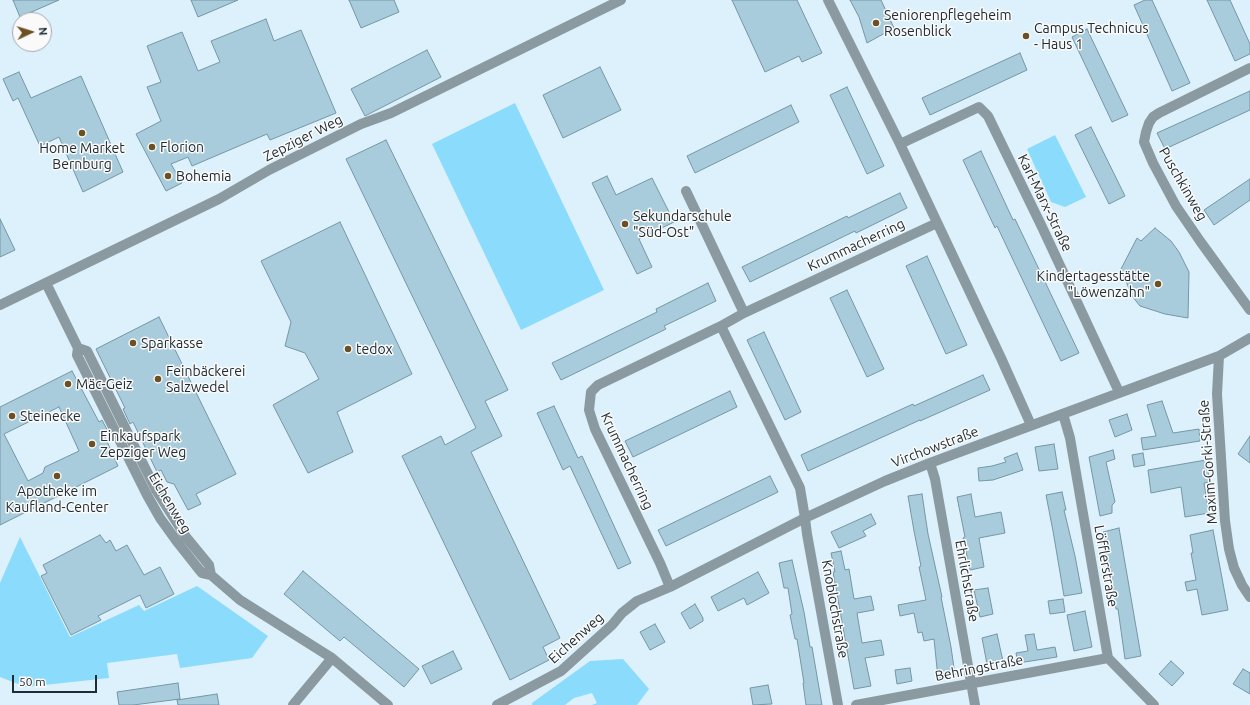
<!DOCTYPE html>
<meta charset="utf-8">
<style>
body{margin:0}
#map{position:relative;width:1250px;height:705px;overflow:hidden;background:#dcf1fb;font-family:Ubuntu,sans-serif}
canvas{display:block}
.north{position:absolute;left:12px;top:12px;width:40px;height:40px;box-sizing:border-box;background:#fafafa;border:1px solid #a3a8ab;border-radius:50%;rotate:86deg;font-size:11px;font-weight:700;line-height:16px;text-align:center;color:#202d34}
.north::after{content:'';display:block;margin:auto;width:14px;height:18px;background:#6c5023;clip-path:polygon(50% 0,100% 100%,50% 72%,0 100%)}
.scale{position:absolute;left:12px;top:675px;width:85px;height:18px;box-sizing:border-box;border:2px solid #202d34;border-top:0;padding-left:5px;font-size:12px;line-height:14px;white-space:nowrap;color:#202d34;-webkit-text-stroke:3px #fafafa;paint-order:stroke}
</style>
<div id="map">
<canvas width="1250" height="705"></canvas>
<div class="north">N</div>
<div class="scale">50 m</div>
</div>
<script>
const ctx = document.querySelector('canvas').getContext('2d');
ctx.lineJoin = 'round';
function paint(path, color) { ctx.fillStyle = color; ctx.fill(path, 'evenodd'); }
const toPath = rows => new Path2D(rows.map(r => 'M' + r).join(''));
function stroke(path, color, width, dash) { ctx.strokeStyle = color; ctx.lineWidth = width; ctx.lineCap = dash ? 'butt' : 'round'; ctx.setLineDash(dash || []); ctx.stroke(path); }
function write(font, color, halo, rows, align = 'center') {
  ctx.font = font + ' Ubuntu,sans-serif'; ctx.lineWidth = 3; ctx.setLineDash([]); ctx.textBaseline = 'middle'; ctx.strokeStyle = halo; ctx.fillStyle = color; for (const [text, x, y, turn = 0] of rows) {
    ctx.save(); ctx.translate(x, y); ctx.rotate((+turn || 0) * Math.PI / 180); ctx.textAlign = isNaN(turn) ? turn : align; if (halo) ctx.strokeText(text, 0, 0); ctx.fillText(text, 0, 0); ctx.restore();
  }
}
const green = toPath([
 [515,103,604,290,521,330,432,144],
 [1055,135,1086,197,1065,207,1051,202,1027,149],
 [20,537,70,637,139,605,144,611,197,586,268,636,252,658,180,668,177,654,107,663,109,678,26,687,0,677,0,583],
 [623,659,649,689,637,705,592,705,597,703,592,693,574,698,565,705,532,705,532,703,590,661]
]);
const building = toPath([
 [13,0,59,0,20,17,13,0],
 [191,0,238,0,198,17,191,0],
 [349,0,394,0,399,12,361,28,349,0],
 [732,0,797,0,822,53,802,62,799,56,765,72,732,0],
 [850,0,881,0,894,28,867,43,859,17,850,0],
 [1145,0,1152,0,1190,83,1172,91,1134,5,1145,0],
 [1207,0,1230,0,1250,44,1250,54,1235,61,1207,0],
 [266,19,274,41,301,30,336,113,270,140,267,134,192,166,188,157,171,164,182,183,166,191,136,134,161,121,147,87,161,82,147,46,182,32,198,71,220,62,211,41,266,19],
 [1087,29,1128,115,1112,122,1072,37,1087,29],
 [427,50,441,77,365,116,351,89,427,50],
 [1020,53,1027,70,930,115,922,98,1020,53],
 [600,67,621,110,563,138,543,95,600,67],
 [19,72,31,98,81,76,123,172,83,192,59,137,40,146,18,98,13,101,3,79,19,72],
 [847,87,884,166,867,174,830,95,847,87],
 [1250,91,1250,110,1165,149,1157,133,1250,91],
 [791,105,799,122,695,173,687,156,791,105],
 [1091,127,1125,196,1109,204,1075,135,1091,127],
 [386,140,508,390,485,401,502,436,471,452,560,638,543,647,549,660,510,680,402,456,441,436,445,445,476,428,346,159,386,140],
 [981,151,1013,220,1015,219,1079,353,1061,361,997,226,995,228,963,160,981,151],
 [607,176,616,195,652,178,674,222,639,239,652,267,637,274,592,183,607,176],
 [1250,179,1250,200,1214,225,1204,210,1250,179],
 [900,193,907,208,856,233,855,231,750,282,742,267,847,216,848,218,900,193],
 [0,219,15,250,0,257,0,219],
 [340,222,412,374,337,412,353,452,308,473,273,405,319,379,305,353,285,346,291,322,261,261,340,222],
 [1155,228,1171,241,1179,252,1189,272,1188,318,1165,314,1140,306,1132,296,1121,269,1137,238,1141,241,1155,228],
 [927,256,967,345,946,354,906,266,927,256],
 [708,283,716,301,664,326,666,329,561,380,552,363,657,312,656,309,708,283],
 [847,290,884,369,867,377,830,298,847,290],
 [159,317,236,474,196,494,201,504,188,510,174,484,167,482,161,470,157,472,133,422,130,424,123,409,125,408,96,349,159,317],
 [764,332,801,412,785,420,747,340,764,332],
 [72,371,99,422,102,420,110,435,105,437,118,466,0,525,0,407,72,371],
 [59,407,79,451,45,467,43,473,28,481,4,434,59,407],
 [983,375,990,390,920,421,920,420,808,471,801,455,913,404,914,406,983,375],
 [730,391,737,407,633,457,625,441,730,391],
 [1162,401,1173,433,1199,429,1200,441,1143,450,1141,438,1156,436,1147,405,1162,401],
 [554,406,578,458,582,456,631,563,618,569,570,466,563,470,537,413,554,406],
 [1127,414,1132,430,1115,437,1109,420,1127,414],
 [1250,436,1250,463,1238,454,1250,436],
 [1054,444,1058,469,1039,471,1035,447,1054,444],
 [1113,450,1115,459,1106,462,1115,502,1112,505,1112,513,1100,516,1089,457,1113,450],
 [1017,453,1023,470,993,480,979,481,978,468,992,466,1006,462,1004,458,1017,453],
 [1143,453,1145,465,1134,467,1132,455,1143,453],
 [1206,460,1210,482,1204,483,1209,513,1185,517,1181,487,1151,493,1148,470,1206,460],
 [770,476,778,492,666,546,658,530,770,476],
 [1062,492,1066,510,1064,510,1075,556,1082,593,1064,596,1053,531,1046,495,1062,492],
 [922,494,928,534,942,597,941,597,951,647,955,675,938,678,934,639,924,641,922,632,918,633,914,613,900,616,898,605,926,600,919,567,921,566,914,531,908,496,922,494],
 [971,494,975,517,1001,512,1005,533,979,538,984,567,970,570,963,538,965,537,957,497,971,494],
 [871,514,876,524,863,531,866,536,839,548,831,532,871,514],
 [1119,528,1141,656,1125,659,1118,609,1116,609,1110,565,1108,565,1103,532,1119,528],
 [1213,530,1228,610,1202,615,1197,589,1187,591,1185,582,1196,580,1191,553,1193,553,1190,535,1213,530],
 [100,535,106,543,110,540,116,551,127,545,144,575,160,567,174,594,146,608,140,595,98,616,101,620,71,635,41,576,47,573,43,565,100,535],
 [841,551,845,570,849,569,854,599,871,596,874,610,857,613,862,643,881,640,884,655,865,658,871,686,854,689,833,572,835,572,831,553,841,551],
 [792,560,804,612,810,647,812,647,822,705,806,705,803,683,804,683,797,639,795,639,790,615,792,614,788,588,784,588,779,563,792,560],
 [303,571,419,669,404,687,344,637,340,641,284,594,303,571],
 [758,572,769,593,747,605,744,598,718,611,711,597,758,572],
 [988,588,993,614,980,617,974,590,988,588],
 [1063,599,1065,612,1050,614,1048,601,1063,599],
 [695,604,703,618,703,621,690,629,681,613,695,604],
 [1085,611,1092,647,1074,651,1067,615,1085,611],
 [655,624,665,642,650,650,640,632,655,624],
 [997,634,1003,661,987,664,982,638,997,634],
 [1034,634,1037,650,1055,647,1057,657,1018,663,1016,653,1028,651,1025,635,1034,634],
 [453,651,462,669,431,684,422,666,453,651],
 [1171,661,1184,673,1172,686,1159,674,1171,661],
 [910,668,912,681,897,684,895,670,910,668],
 [1243,669,1250,673,1250,694,1233,684,1243,669],
 [178,683,180,699,133,705,119,705,117,692,178,683],
 [768,685,772,704,753,705,750,688,768,685],
 [217,694,219,705,178,705,177,700,217,694]
]);
const minor = toPath([
 [828,0,900,144,1001,358,1031,425],
 [1250,68,1159,113,1153,117,1149,123,1146,132,1144,142,1153,163,1176,206,1200,241,1250,310],
 [900,144,979,107,988,116,1042,227,1119,392],
 [686,191,744,313],
 [46,283,78,348,77,355,147,495,160,518,178,543,197,567,202,573,211,575],
 [0,305,219,199,269,170,361,124,391,113,621,0],
 [721,326,800,488,805,518,807,534,838,705],
 [1250,338,1219,356,1217,394,1225,521,1229,549,1234,568,1242,585,1250,597],
 [78,348,87,351,156,490,186,537,209,565,211,575,240,600,332,658,388,705],
 [1063,414,1070,438,1108,658,1154,705],
 [930,463,935,479,975,705],
 [670,587,660,563,595,429,589,410,591,392,598,385,721,326,744,313,937,223],
 [293,705,332,658],
 [497,705,561,671,612,625,622,613,637,601,670,587,805,518,885,481,930,463,1219,356],
 [856,705,1108,658]
]);
const markers = [
 [876,23,4,"#6c5023"],
 [1026,36,4,"#6c5023"],
 [82,133,4,"#6c5023"],
 [152,147,4,"#6c5023"],
 [168,176,4,"#6c5023"],
 [625,224,4,"#6c5023"],
 [1158,284,4,"#6c5023"],
 [133,343,4,"#6c5023"],
 [348,349,4,"#6c5023"],
 [158,379,4,"#6c5023"],
 [68,384,4,"#6c5023"],
 [12,416,4,"#6c5023"],
 [92,444,4,"#6c5023"],
 [57,476,4,"#6c5023"]
];
const poiNames = [
 ["Seniorenpflegeheim",884,15],
 ["Rosenblick",884,31],
 ["Campus Technicus",1034,28],
 ["- Haus 1",1034,44],
 ["Florion",160,147],
 ["Home Market",82,148,"center"],
 ["Bernburg",82,164,"center"],
 ["Bohemia",176,176],
 ["Sekundarschule",633,216],
 ["\"Süd-Ost\"",633,232],
 ["Kindertagesstätte",1150,276,"right"],
 ["\"Löwenzahn\"",1150,292,"right"],
 ["Sparkasse",141,343],
 ["tedox",356,349],
 ["Feinbäckerei",166,371],
 ["Salzwedel",166,387],
 ["Mäc-Geiz",76,384],
 ["Steinecke",20,416],
 ["Einkaufspark",100,436],
 ["Zepziger Weg",100,452],
 ["Apotheke im",57,491,"center"],
 ["Kaufland-Center",57,507,"center"]
];
const streetNames = [
 ["Zepziger Weg",303,138,-27],
 ["Puschkinweg",1183,184,60],
 ["Karl-Marx-Straße",1045,203,64],
 ["Krummacherring",856,245,-25],
 ["Virchowstraße",935,447,-21],
 ["Krummacherring",627,461,65],
 ["Maxim-Gorki-Straße",1208,462,-94],
 ["Eichenweg",170,503,59],
 ["Löfflerstraße",1106,566,80],
 ["Ehrlichstraße",967,581,80],
 ["Knoblochstraße",835,609,80],
 ["Eichenweg",576,638,-42],
 ["Behringstraße",979,668,-11]
];
paint(green, '#8bdbfd');
paint(building, '#a8ccdc');
stroke(building, '#7496a6', 1);
stroke(minor, '#8b9aa1', 10);
for (const [x, y, r, color] of markers) { const dot = new Path2D(); dot.arc(x, y, r, 0, 2 * Math.PI); ctx.fillStyle = color; ctx.fill(dot); stroke(dot, '#fafafa', 1.5); }
write('14px', '#202d34', '#fafafa', poiNames, 'left');
write('14px', '#202d34', '#fafafa', streetNames);
</script>
